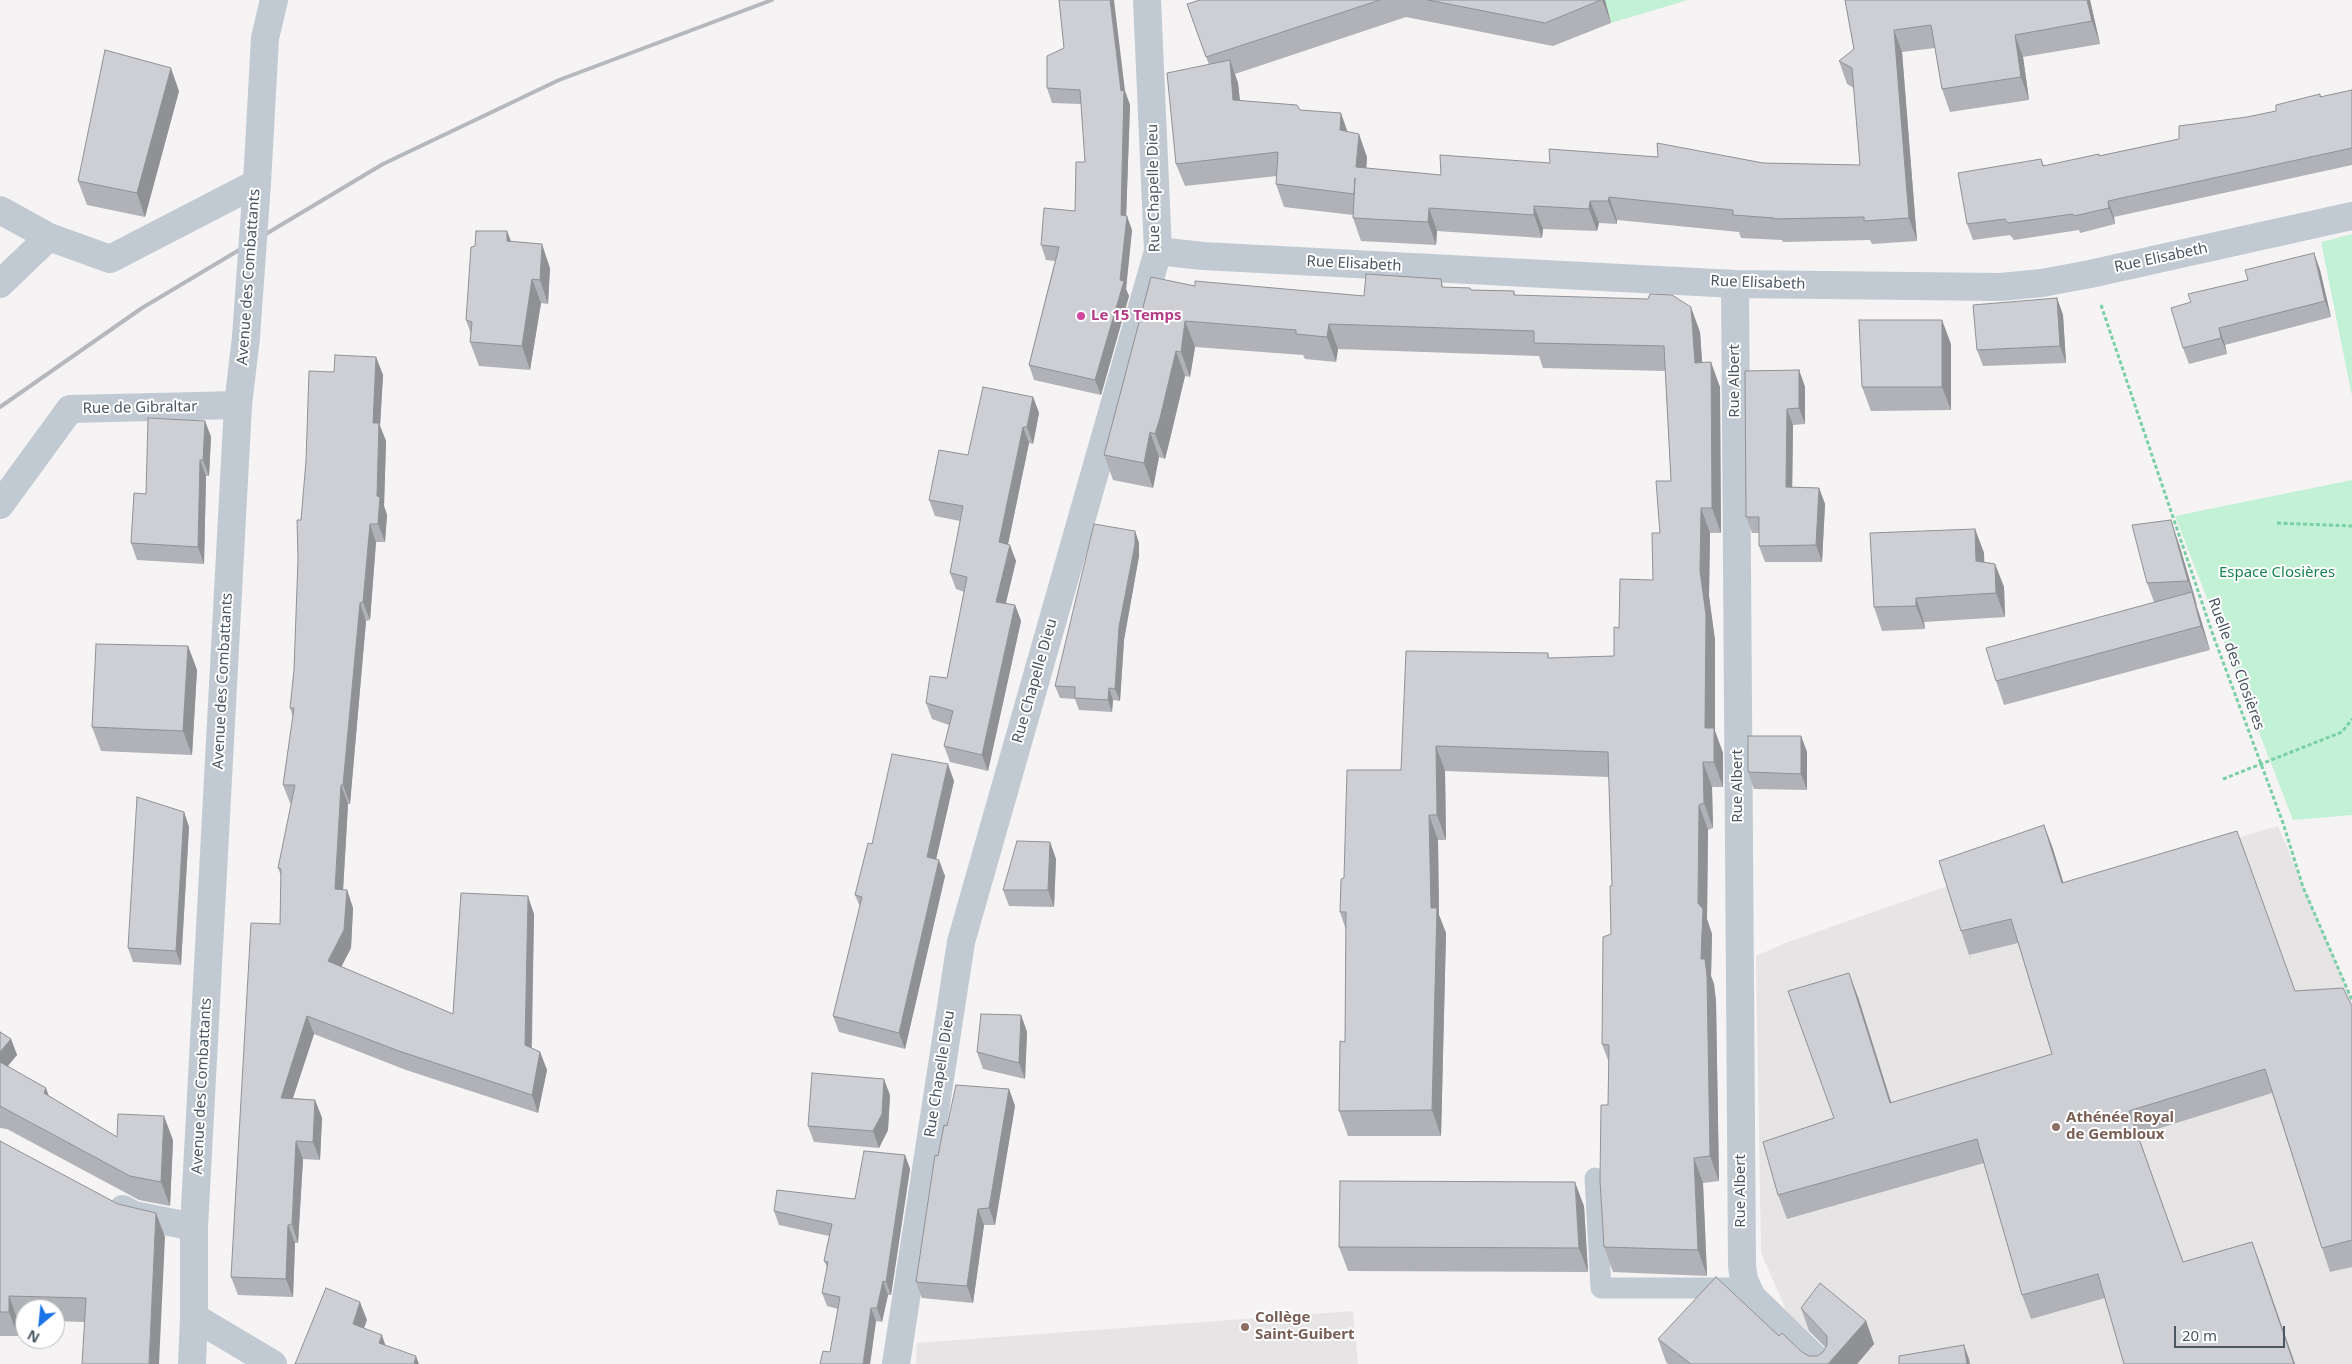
<!DOCTYPE html>
<meta charset="utf-8">
<style>
body{margin:0}
#map{position:relative;width:2352px;height:1364px;overflow:hidden;background:#f5f3f3;font-family:"Noto Sans",sans-serif}
canvas{display:block}
.north{position:absolute;left:15px;top:1299px;width:50px;height:50px;box-sizing:border-box;background:#fff;border:1px solid #b7bbc0;border-radius:50%;rotate:208deg;font-size:14px;font-weight:700;line-height:20px;text-align:center;color:#4a5661}
.north::after{content:'';display:block;margin:auto;width:18px;height:22px;background:#1a73e8;clip-path:polygon(50% 0,100% 100%,50% 72%,0 100%)}
.scale{position:absolute;left:2174px;top:1326px;width:111px;height:22px;box-sizing:border-box;border:2px solid #4a5661;border-top:0;padding-left:6px;font-size:15px;line-height:18px;white-space:nowrap;color:#4a5661;-webkit-text-stroke:4px #fff;paint-order:stroke}
</style>
<div id="map">
<canvas width="2352" height="1364"></canvas>
<div class="north">N</div>
<div class="scale">20 m</div>
</div>
<script>
const ctx = document.querySelector('canvas').getContext('2d');
ctx.lineJoin = 'round';
function paint(path, color) { ctx.fillStyle = color; ctx.fill(path, 'evenodd'); }
const toPath = rows => new Path2D(rows.map(r => 'M' + r).join(''));
function stroke(path, color, width, dash) { ctx.strokeStyle = color; ctx.lineWidth = width; ctx.lineCap = dash ? 'butt' : 'round'; ctx.setLineDash(dash || []); ctx.stroke(path); }
function write(font, color, halo, rows, align = 'center') {
  ctx.font = font + ' "Noto Sans",sans-serif'; ctx.lineWidth = 4; ctx.setLineDash([]); ctx.textBaseline = 'middle'; ctx.strokeStyle = halo; ctx.fillStyle = color; for (const [text, x, y, turn = 0] of rows) {
    ctx.save(); ctx.translate(x, y); ctx.rotate((+turn || 0) * Math.PI / 180); ctx.textAlign = isNaN(turn) ? turn : align; if (halo) ctx.strokeText(text, 0, 0); ctx.fillText(text, 0, 0); ctx.restore();
  }
}
const education = toPath([
 [2278,826,2352,1000,2352,1364,1849,1364,1788,1314,1761,1253,1756,956,1788,942,2053,849,2063,888],
 [1353,1311,1358,1364,916,1364,917,1343]
]);
const green = toPath([
 [1605,0,1688,0,1611,23],
 [2352,234,2352,396,2321,242],
 [2352,480,2352,815,2293,820,2175,516]
]);
const path = toPath([
 [2101,305,2213,635,2283,823,2303,887,2352,1000],
 [2277,523,2352,526],
 [2223,779,2342,732,2352,719]
]);
const service = toPath([
 [1595,1178,1601,1288,1747,1288]
]);
const minor = toPath([
 [0,210,49,237],
 [1158,251,1203,256,1735,284,2000,287,2042,283,2090,274,2352,216],
 [0,284,49,237,110,259,257,183],
 [1735,284,1742,1266,1744,1280,1752,1297,1821,1364],
 [0,505,70,409,238,405],
 [123,1209,134,1215,194,1227],
 [194,1317,273,1364],
 [896,1364,961,942,1158,251,1147,0]
]);
const tertiary = toPath([
 [257,183,265,38,274,0],
 [192,1364,194,1317,194,1227,238,405,246,337]
]);
const rail = toPath([
 [0,407,142,308,383,164,559,80,772,0]
]);
const tertiaryBridge = toPath([
 [246,337,257,183]
]);
const wall = toPath([
 [1200,0,1605,0,1611,23,1553,46,1406,17,1235,74,1238,83,1240,100,1300,110,1348,132,1367,157,1366,168,1441,175,1550,163,1658,157,1763,163,1860,165,1854,88,1847,84,1839,61,1854,49,1845,0,2090,0,2100,44,2023,57,2029,100,1950,112,1942,89,1935,48,1902,52,1917,241,1872,244,1870,240,1783,242,1782,240,1741,238,1739,232,1617,220,1617,224,1599,223,1597,231,1543,229,1542,238,1437,231,1436,245,1361,241,1353,218,1353,215,1284,207,1276,184,1277,176,1185,186,1176,164,1209,65,1187,4],
 [1047,88,1125,91,1130,105,1126,216,1132,230,1126,289,1129,296,1101,395,1034,380,1029,365,1055,261,1046,260,1041,245,1075,211,1085,162,1081,104,1052,103],
 [2352,90,2352,165,2114,217,2115,224,2080,233,2079,230,2014,240,2010,235,1973,240,1967,224,2041,159,2044,166,2099,156,2179,139,2247,117,2276,111,2320,94,2321,97],
 [179,91,145,217,87,205,78,181],
 [507,231,511,241,550,268,548,304,541,303,530,370,479,366,470,342,471,334,466,320,475,246],
 [2314,253,2320,270,2331,317,2225,345,2227,354,2189,364,2183,348,2248,280],
 [1441,279,1443,287,1471,290,1514,291,1515,295,1700,332,1702,362,1720,387,1721,533,1710,533,1709,596,1715,640,1715,731,1723,753,1723,787,1712,787,1713,828,1708,830,1707,919,1712,934,1711,976,1714,984,1716,1001,1719,1181,1703,1183,1707,1276,1613,1272,1604,1247,1609,1063,1602,1044,1611,934,1612,886,1609,777,1445,771,1446,840,1438,840,1439,915,1446,933,1441,1136,1348,1136,1339,1111,1345,1042,1346,930,1340,912,1344,878,1401,770,1548,653,1549,658,1614,656,1619,628,1653,580,1660,533,1671,481,1665,371,1543,368,1539,356,1338,349,1336,362,1305,359,1303,355,1195,347,1190,377,1185,376,1169,443,1165,459,1159,457,1153,488,1113,480,1104,455,1195,286,1364,296],
 [2057,298,2063,315,2066,363,1983,366,1977,350],
 [1951,344,1951,410,1871,411,1862,387],
 [376,357,383,375,380,426,386,441,384,506,387,515,385,542,376,542,370,620,366,621,350,804,348,804,343,890,347,890,353,908,351,948,341,967,453,1014,534,914,532,1048,540,1052,547,1070,538,1113,406,1070,314,1034,293,1098,315,1100,322,1118,320,1160,303,1159,298,1243,295,1243,293,1297,238,1295,231,1277,280,924,281,876,278,868,292,803,290,803,283,785,293,717,290,708,294,670,301,520,334,372],
 [1799,370,1805,387,1805,424,1793,425,1792,487,1819,488,1825,504,1822,562,1765,562,1759,546,1759,533,1752,533,1746,517],
 [1033,397,1039,413,1033,444,1029,443,1008,544,1016,561,1006,603,1015,605,1021,621,988,771,950,762,944,746,949,725,932,719,926,703,947,678,964,592,956,589,950,573,960,521,935,516,929,500,968,455],
 [205,421,211,437,209,476,206,476,204,564,137,560,131,543],
 [1975,529,1984,553,1984,562,1995,564,2004,587,2005,617,1924,622,1925,629,1882,631,1874,607],
 [1135,531,1139,543,1139,556,1124,640,1120,701,1113,700,1112,712,1079,710,1075,699,1060,698,1055,686],
 [2179,544,2197,605,2196,605,2210,650,2004,705,1996,681,2154,602,2147,583],
 [188,646,197,670,192,755,101,751,92,727],
 [1801,736,1807,752,1807,790,1754,789,1748,772],
 [954,781,936,859,945,876,905,1049,839,1032,833,1016,860,907,855,895,872,844],
 [184,812,189,827,181,965,133,962,128,948],
 [2044,825,2053,849,2063,883,2295,991,2352,1006,2352,1267,2330,1272,2322,1248,2272,1093,2138,1135,2183,1262,2252,1242,2295,1364,2124,1364,2105,1298,2031,1319,2022,1295,1984,1163,1787,1219,1778,1195,1834,1118,1858,997,1891,1103,2052,1054,2018,943,1969,955,1961,931],
 [1050,842,1056,859,1054,907,1009,906,1003,890],
 [1021,1015,1027,1032,1025,1079,983,1069,977,1052],
 [0,1032,11,1039,17,1055,8,1066,49,1096,117,1137,173,1140,170,1206,139,1200,7,1129,0,1128],
 [1009,1089,1015,1106,995,1225,984,1225,973,1303,922,1298,916,1282,938,1156,947,1126],
 [890,1095,888,1130,879,1148,814,1142,808,1126],
 [0,1141,165,1237,84,1322,55,1321,55,1309,25,1309,25,1321,18,1321,18,1336,0,1336],
 [905,1155,910,1169,891,1295,888,1295,882,1322,876,1321,870,1364,820,1364,830,1352,838,1309,827,1306,822,1293,827,1267,824,1261,829,1236,779,1225,774,1211,855,1199],
 [1584,1206,1588,1272,1348,1271,1339,1247],
 [1801,1308,1866,1321,1874,1344,1857,1364,1668,1364,1666,1362,1658,1339,1779,1336,1802,1352,1809,1356,1817,1356,1823,1352,1826,1348,1809,1331]
]);
const shadedWall = toPath([
 [1110,0,1114,0,1125,91,1130,105,1126,222,1127,216,1132,230,1126,289,1129,296,1101,395,1095,380,1120,280,1121,91],
 [1602,0,1605,0,1611,23],
 [2087,0,2090,0,2100,44,2092,21],
 [1894,30,1902,52,1917,241,1909,218],
 [2015,35,2023,57,2029,100,2021,77],
 [1230,60,1238,83,1242,122,1233,100],
 [171,68,179,91,145,217,137,193],
 [1341,113,1349,136,1340,130],
 [1359,134,1367,157,1365,190,1356,167],
 [1609,197,1617,220,1617,224,1608,201],
 [1590,201,1599,223,1597,231,1589,209],
 [2108,201,2114,217,2115,224,2109,208],
 [1534,206,1543,229,1542,238,1534,215],
 [1429,208,1437,231,1436,245,1428,222],
 [507,231,516,255,507,241],
 [542,244,550,268,548,304,540,280],
 [2314,253,2320,270,2331,317,2325,301],
 [532,279,541,303,530,370,522,346],
 [2057,298,2063,315,2066,363,2060,346],
 [1691,307,1700,332,1704,388,1695,363],
 [1942,320,1951,344,1951,410,1942,387],
 [1185,321,1195,347,1190,377,1181,352],
 [1329,324,1338,349,1336,362,1327,337],
 [2219,328,2225,345,2227,354,2221,338],
 [1176,351,1185,376,1169,443,1165,459,1155,434],
 [376,357,383,375,380,426,386,441,384,506,387,515,385,542,378,524,373,423],
 [1711,362,1720,387,1721,533,1712,508],
 [1799,370,1805,387,1805,424,1799,408],
 [1033,397,1039,413,1033,444,1027,427],
 [1787,409,1793,425,1792,504,1786,487],
 [205,421,211,437,209,476,203,460],
 [1023,427,1029,443,1005,559,999,542],
 [1150,432,1159,457,1153,488,1144,463],
 [200,460,206,476,204,564,198,547],
 [1819,488,1825,504,1822,562,1816,545],
 [1701,508,1710,533,1709,596,1715,640,1715,731,1723,753,1723,787,1714,762,1705,728,1700,571],
 [2171,520,2179,544,2197,605,2188,581],
 [370,524,376,542,370,620,363,602],
 [1975,529,1984,553,1985,585,1976,561],
 [1135,531,1139,543,1139,556,1124,640,1120,701,1115,689,1119,627],
 [1010,545,1016,561,1002,618,996,602],
 [1995,564,2004,587,2005,617,1996,593],
 [2192,592,2200,616,2210,650,2201,626],
 [1916,598,1924,622,1925,629,1916,606],
 [360,603,366,621,350,804,343,785],
 [1015,605,1021,621,988,771,982,755],
 [188,646,197,670,192,755,183,731],
 [1109,688,1113,700,1112,712,1108,700],
 [1801,736,1807,752,1807,790,1801,774],
 [1436,746,1445,771,1446,840,1437,815],
 [1703,762,1712,787,1713,828,1704,803],
 [948,764,954,781,933,873,927,857],
 [341,785,348,804,342,908,335,889],
 [1699,805,1708,830,1707,919,1712,934,1711,976,1714,984,1716,1001,1719,1181,1710,1156,1701,959,1698,903],
 [184,812,189,827,181,965,176,951],
 [1429,815,1438,840,1439,915,1446,933,1441,1136,1432,1110,1431,908],
 [2044,825,2053,849,2071,907,2062,883],
 [1050,842,1056,859,1054,907,1048,890],
 [939,860,945,876,905,1049,899,1033],
 [347,890,353,908,351,948,335,979,328,961],
 [528,896,534,914,531,1063,525,1045],
 [1849,973,1858,997,1899,1127,1890,1103],
 [1021,1015,1027,1032,1025,1079,1019,1063],
 [307,1016,314,1034,287,1116,281,1098],
 [11,1039,17,1055,0,1075,0,1052],
 [540,1052,547,1070,538,1113,532,1095],
 [884,1079,890,1095,888,1130,879,1148,873,1131],
 [46,1088,55,1113,44,1093],
 [1009,1089,1015,1106,995,1225,989,1208],
 [315,1100,322,1118,320,1160,313,1142],
 [164,1116,173,1140,170,1206,161,1182],
 [296,1141,303,1159,298,1243,292,1224],
 [905,1155,910,1169,891,1295,886,1282],
 [1694,1158,1703,1183,1707,1276,1698,1250],
 [1575,1182,1584,1206,1588,1272,1579,1248],
 [978,1209,984,1225,973,1303,967,1286],
 [156,1213,165,1237,159,1364,149,1364],
 [288,1225,295,1243,293,1297,286,1279],
 [2252,1242,2261,1266,2295,1364,2294,1364],
 [883,1281,888,1295,882,1322,877,1308],
 [9,1296,18,1321,18,1336,9,1312],
 [360,1302,367,1320,359,1342,353,1324],
 [871,1308,876,1321,870,1364,863,1364],
 [1866,1321,1874,1344,1857,1364,1828,1364],
 [382,1335,388,1353,379,1343],
 [1964,1345,1969,1359,1970,1364,1967,1364],
 [416,1356,419,1364,414,1364]
]);
const building = toPath([
 [1059,0,1110,0,1121,91,1124,90,1121,215,1127,216,1120,280,1124,281,1095,380,1029,365,1059,247,1041,245,1044,208,1075,211,1076,162,1085,162,1080,90,1047,88,1047,56,1064,48,1059,0],
 [1200,0,1380,0,1206,57,1187,4,1200,0],
 [1428,0,1601,0,1545,23,1428,0],
 [1845,0,2087,0,2092,21,2015,35,2021,77,1942,89,1931,25,1894,30,1909,218,1864,221,1864,217,1775,219,1774,218,1733,215,1733,210,1609,197,1608,201,1590,201,1589,209,1534,206,1534,215,1429,208,1428,222,1353,218,1355,178,1354,194,1276,184,1278,152,1176,164,1167,73,1230,60,1233,100,1297,105,1300,110,1341,113,1340,130,1359,134,1356,167,1441,175,1440,155,1550,163,1549,149,1658,157,1657,143,1763,163,1860,165,1852,68,1839,61,1854,49,1845,0],
 [105,50,171,68,137,193,78,181,105,50],
 [2352,90,2352,148,2108,201,2109,208,2074,216,2073,214,2008,223,2005,219,1967,224,1958,173,2041,159,2043,166,2099,154,2099,156,2179,139,2179,126,2247,117,2276,111,2276,105,2320,94,2320,97,2352,90],
 [476,231,507,231,507,241,542,244,540,280,532,279,522,346,470,342,472,322,466,320,471,247,475,246,476,231],
 [2314,253,2325,301,2219,328,2221,338,2183,348,2171,308,2191,302,2188,294,2248,280,2245,270,2314,253],
 [1366,274,1441,279,1442,287,1470,288,1471,290,1514,291,1514,295,1648,299,1650,294,1672,295,1691,307,1695,363,1711,362,1712,508,1701,508,1700,571,1706,615,1705,728,1714,728,1714,762,1703,762,1704,803,1699,805,1698,903,1703,909,1701,959,1705,959,1707,976,1710,1156,1694,1158,1698,1250,1604,1247,1600,1180,1601,1105,1608,1105,1609,1045,1602,1044,1603,937,1611,934,1610,886,1612,886,1608,752,1436,746,1437,815,1429,815,1431,908,1437,908,1432,1110,1339,1111,1340,1041,1345,1042,1346,912,1340,912,1341,879,1344,878,1347,770,1401,770,1406,651,1548,653,1548,658,1614,656,1614,627,1619,628,1620,579,1653,580,1652,533,1660,533,1656,481,1671,481,1664,346,1534,343,1534,331,1329,324,1327,337,1296,334,1296,330,1185,321,1181,352,1176,351,1160,418,1155,434,1150,432,1144,463,1104,455,1151,277,1195,286,1195,281,1364,296,1366,274],
 [2057,298,2060,346,1977,350,1973,305,2057,298],
 [1859,320,1942,320,1942,387,1862,387,1859,320],
 [335,355,376,357,373,423,379,423,377,496,380,497,378,524,370,524,363,602,360,603,343,785,341,785,335,889,347,890,344,930,328,961,453,1014,461,893,528,896,525,1045,540,1052,532,1095,399,1051,307,1016,281,1098,315,1100,313,1142,296,1141,292,1224,288,1225,286,1279,231,1277,251,923,280,924,281,869,278,868,295,785,283,785,294,708,290,708,294,670,298,559,297,520,301,520,306,461,309,371,334,372,335,355],
 [1799,370,1799,408,1787,409,1786,487,1819,488,1816,545,1759,546,1759,517,1746,517,1745,371,1799,370],
 [983,387,1033,397,1027,427,1023,427,999,542,1010,545,996,602,1015,605,982,755,944,746,953,711,926,703,930,676,947,678,967,577,950,573,963,506,929,500,939,450,968,455,983,387],
 [148,418,205,421,203,460,200,460,198,547,131,543,134,493,146,494,148,418],
 [2171,520,2188,581,2147,583,2132,525,2171,520],
 [1094,524,1135,531,1135,544,1119,627,1115,689,1109,688,1108,700,1075,698,1075,687,1055,686,1094,524],
 [1975,529,1976,561,1995,564,1996,593,1916,598,1916,606,1874,607,1870,533,1975,529],
 [2192,592,2201,626,1996,681,1986,648,2192,592],
 [96,644,188,646,183,731,92,727,96,644],
 [1748,736,1801,736,1801,774,1748,772,1748,736],
 [892,754,948,764,927,857,939,860,899,1033,833,1016,862,897,855,895,868,843,872,844,892,754],
 [137,797,184,812,176,951,128,948,137,797],
 [2044,825,2062,883,2237,831,2295,991,2343,988,2352,1006,2352,1240,2322,1248,2265,1069,2129,1111,2183,1262,2252,1242,2294,1364,2124,1364,2098,1274,2022,1295,1977,1139,1778,1195,1763,1142,1834,1118,1788,991,1849,973,1890,1103,2052,1054,2011,919,1961,931,1939,861,2044,825],
 [1017,841,1050,842,1048,890,1003,890,1017,841],
 [981,1014,1021,1015,1019,1063,977,1052,981,1014],
 [0,1032,11,1039,0,1052,0,1032],
 [0,1062,46,1088,44,1093,117,1137,118,1114,164,1116,161,1182,130,1176,0,1106,0,1062],
 [812,1073,884,1079,882,1114,873,1131,808,1126,812,1073],
 [956,1085,1009,1089,989,1208,978,1209,967,1286,916,1282,935,1155,938,1156,944,1125,947,1126,956,1085],
 [0,1141,118,1204,156,1213,149,1364,82,1364,86,1298,9,1296,9,1312,0,1312,0,1141],
 [864,1151,905,1155,886,1282,883,1281,877,1308,871,1308,863,1364,820,1364,823,1351,830,1352,840,1297,822,1293,828,1262,824,1261,832,1224,774,1211,777,1190,855,1199,864,1151],
 [1340,1181,1575,1182,1579,1248,1339,1247,1340,1181],
 [1716,1277,1779,1336,1782,1333,1802,1352,1809,1356,1817,1356,1823,1352,1827,1345,1827,1336,1801,1308,1820,1283,1866,1321,1828,1364,1691,1364,1658,1339,1716,1277],
 [326,1288,360,1302,353,1324,382,1335,379,1343,416,1356,414,1363,415,1364,295,1364,326,1288],
 [1964,1345,1967,1364,1899,1364,1899,1356,1964,1345]
]);
const markers = [
 [1081,316,5,"#d1479c"],
 [2056,1127,5,"#8d6e63"],
 [1245,1327,5,"#8d6e63"]
];
const streetNames = [
 ["Rue Chapelle Dieu",1154,188,-91],
 ["Rue Elisabeth",2161,258,-12],
 ["Rue Elisabeth",1354,264,3],
 ["Avenue des Combattants",249,277,-86],
 ["Rue Elisabeth",1758,283,2],
 ["Rue Albert",1735,381,-90],
 ["Rue de Gibraltar",140,408,-1],
 ["Ruelle des Closières",2236,664,70],
 ["Avenue des Combattants",223,681,-87],
 ["Rue Chapelle Dieu",1035,681,-74],
 ["Rue Albert",1738,786,-90],
 ["Rue Chapelle Dieu",940,1074,-81],
 ["Avenue des Combattants",202,1086,-87],
 ["Rue Albert",1741,1191,-90]
];
const hotelNames = [
 ["Le 15 Temps",1091,316]
];
const parkNames = [
 ["Espace Closières",2277,573]
];
const educationNames = [
 ["Athénée Royal",2066,1118],
 ["de Gembloux",2066,1135],
 ["Collège",1255,1318],
 ["Saint-Guibert",1255,1335]
];
paint(education, '#e6e4e5');
paint(green, '#c3f1d5');
stroke(path, '#7ad0a6', 3, [4, 2.5]);
stroke(service, '#c1cad2', 21);
stroke(minor, '#c1cad2', 28);
stroke(tertiary, '#c1cad2', 28);
stroke(rail, '#b5b8bd', 4);
stroke(tertiaryBridge, '#c1cad2', 28);
paint(wall, '#b0b2b7');
paint(shadedWall, '#909195');
paint(building, '#cdcfd5');
stroke(building, '#909195', 1);
for (const [x, y, r, color] of markers) { const dot = new Path2D(); dot.arc(x, y, r, 0, 2 * Math.PI); ctx.fillStyle = color; ctx.fill(dot); stroke(dot, '#fff', 2); }
write('15px', '#4a5661', '#fff', streetNames);
write('bold 15px', '#b23c85', '#fff', hotelNames, 'left');
write('15px', '#17864f', '#fff', parkNames);
write('bold 15px', '#785e54', '#fff', educationNames, 'left');
</script>
